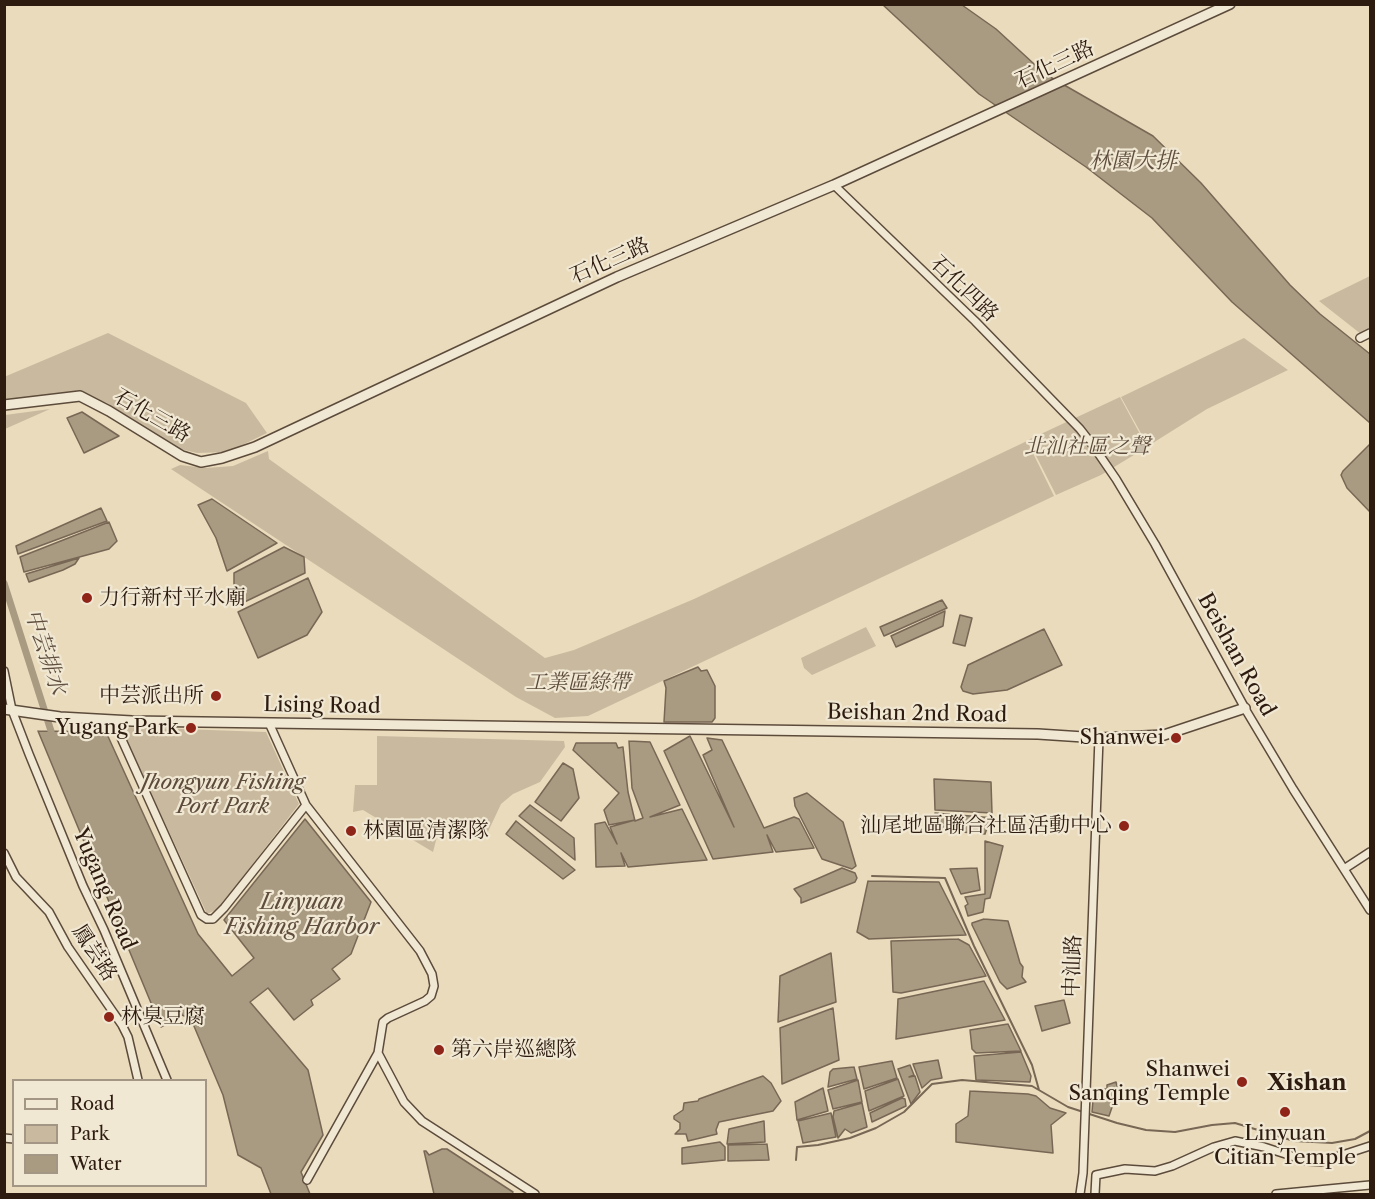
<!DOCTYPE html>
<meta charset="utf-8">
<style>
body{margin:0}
#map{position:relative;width:1375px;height:1199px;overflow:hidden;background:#e9dbbc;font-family:"Libre Caslon Text",serif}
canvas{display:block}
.frame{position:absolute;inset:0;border:6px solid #2d1b10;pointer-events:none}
.legend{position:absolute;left:12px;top:1079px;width:195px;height:108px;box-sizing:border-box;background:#f1e8d3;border:2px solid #a39685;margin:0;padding:8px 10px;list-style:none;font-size:18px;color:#2d1b10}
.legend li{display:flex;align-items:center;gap:12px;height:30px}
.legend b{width:30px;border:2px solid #a39685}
</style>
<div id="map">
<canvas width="1375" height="1199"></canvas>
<div class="frame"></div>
<ul class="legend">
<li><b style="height:8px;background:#f1e8d3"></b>Road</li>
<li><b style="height:16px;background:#c9ba9f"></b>Park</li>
<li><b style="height:16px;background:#a99a82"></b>Water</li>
</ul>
</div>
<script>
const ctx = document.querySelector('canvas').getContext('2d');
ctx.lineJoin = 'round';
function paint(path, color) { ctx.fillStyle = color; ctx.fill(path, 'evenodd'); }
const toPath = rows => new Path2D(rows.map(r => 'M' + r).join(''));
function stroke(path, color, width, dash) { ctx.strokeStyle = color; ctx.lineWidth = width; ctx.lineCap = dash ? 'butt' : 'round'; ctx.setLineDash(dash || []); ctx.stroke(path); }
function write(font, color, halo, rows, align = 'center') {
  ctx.font = font + ' "Libre Caslon Text","Noto Serif TC",serif'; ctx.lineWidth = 4.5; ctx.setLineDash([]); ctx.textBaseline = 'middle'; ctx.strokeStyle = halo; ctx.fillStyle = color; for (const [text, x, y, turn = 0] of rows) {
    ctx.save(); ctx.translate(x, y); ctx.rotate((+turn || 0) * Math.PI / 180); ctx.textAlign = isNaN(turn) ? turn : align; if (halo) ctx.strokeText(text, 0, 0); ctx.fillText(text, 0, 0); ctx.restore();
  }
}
const green = toPath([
 [1370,276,1370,336,1366,338,1319,301],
 [108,333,246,403,267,433,228,452,197,453,176,448,107,403,87,396,59,393,5,400,4,377],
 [1244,338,1288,370,1207,409,1148,446,1121,397],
 [1120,397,1147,447,1101,475,1056,495,1028,440],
 [50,409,5,429,5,415],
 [1027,441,1054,496,588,716,555,718,516,697,171,469,180,465,206,468,233,466,268,451,269,459,545,658,574,650,694,599],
 [866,627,876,646,812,675,804,668,801,658],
 [125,727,266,732,299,804,218,909,207,914,123,732],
 [377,736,564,741,565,747,540,782,513,794,501,804,486,836,467,835,466,827,440,825,433,852,363,810,353,812,355,785,377,785]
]);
const water = toPath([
 [883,5,962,5,996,29,1045,74,1153,136,1201,183,1290,285,1320,314,1370,354,1370,423,1232,302,1152,218,1086,167,979,94,883,5],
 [82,412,119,436,84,453,67,418,82,412],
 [1370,444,1370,512,1347,488,1341,475,1343,471,1370,444],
 [212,499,277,543,227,571,216,538,198,505,212,499],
 [101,508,107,521,18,554,16,546,101,508],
 [109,522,117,541,109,549,24,572,20,557,109,522],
 [284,547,304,557,305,573,234,607,234,573,284,547],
 [79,558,75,564,63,570,29,582,26,574,79,558],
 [308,578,322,612,307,635,258,658,238,612,308,578],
 [942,600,947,608,884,636,880,627,942,600],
 [945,611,943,626,896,647,891,636,945,611],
 [960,615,972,618,965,646,953,643,960,615],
 [1044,629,1062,665,1007,690,973,694,963,691,961,687,968,665,1044,629],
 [698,667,701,671,707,670,715,686,715,718,712,722,664,722,666,688,664,681,698,667],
 [38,731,106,732,198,934,232,976,254,958,224,920,305,819,371,902,351,954,332,969,340,979,311,1000,313,1005,294,1020,268,988,250,1002,308,1070,323,1135,301,1172,310,1194,271,1194,261,1168,238,1155,223,1095,191,1019,182,1015,161,1027,38,731],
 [690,736,734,827,703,755,712,750,707,738,722,740,764,828,794,817,799,819,814,848,776,852,767,835,773,852,713,859,664,751,690,736],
 [629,741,650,742,680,805,650,817,682,809,707,860,628,867,621,853,625,866,596,867,595,824,605,822,617,844,610,827,635,820,609,825,604,810,619,793,573,750,576,743,616,743,618,748,623,747,628,792,635,821,643,818,632,788,629,741],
 [563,763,573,769,579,798,561,821,535,802,563,763],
 [934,779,991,782,992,813,935,810,934,779],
 [807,793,843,822,856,866,852,869,822,859,795,806,794,798,807,793],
 [530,805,574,838,575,860,519,816,530,805],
 [935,813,994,818,988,825,985,834,939,830,935,822,935,813],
 [516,821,575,870,563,879,506,834,516,821],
 [985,841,1003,846,990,898,985,899,983,912,968,916,965,906,968,904,965,897,985,894,985,841],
 [842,868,855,873,857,878,855,882,801,903,801,898,794,889,842,868],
 [977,868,980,890,961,894,950,869,977,868],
 [868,881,939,882,966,935,869,939,857,932,868,881],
 [984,919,1008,921,1020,963,1023,967,1022,977,1026,982,1007,989,1000,982,972,925,972,923,984,919],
 [958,939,969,945,986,976,901,993,893,992,891,941,958,939],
 [831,953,836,1002,778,1022,780,976,831,953],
 [984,981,1005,1020,896,1039,898,999,984,981],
 [1064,1000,1070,1023,1042,1031,1035,1006,1064,1000],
 [833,1008,839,1060,782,1084,780,1028,833,1008],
 [1008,1024,1021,1051,976,1053,972,1049,970,1030,1008,1024],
 [1021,1052,1031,1076,1030,1082,976,1080,974,1056,1021,1052],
 [938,1060,942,1078,931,1080,922,1088,913,1064,938,1060],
 [892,1061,897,1078,864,1089,859,1067,892,1061],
 [910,1065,914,1075,909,1077,915,1076,920,1092,911,1104,898,1069,910,1065],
 [854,1067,857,1079,828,1087,830,1072,833,1069,854,1067],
 [763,1076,771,1083,781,1101,773,1111,719,1122,716,1130,717,1134,688,1141,686,1134,675,1134,680,1129,680,1123,674,1119,674,1116,683,1110,684,1103,698,1101,699,1099,763,1076],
 [898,1079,904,1096,869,1111,865,1091,898,1079],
 [858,1080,862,1102,833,1109,828,1090,858,1080],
 [1116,1082,1118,1090,1109,1116,1092,1112,1094,1089,1107,1089,1107,1085,1116,1082],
 [823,1088,828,1111,797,1120,795,1102,823,1088],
 [970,1091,1028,1094,1036,1096,1050,1108,1066,1113,1051,1125,1053,1153,956,1142,956,1124,968,1116,970,1091],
 [902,1098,905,1099,906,1106,872,1122,870,1113,902,1098],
 [862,1103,867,1127,851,1133,845,1129,838,1138,833,1117,834,1111,862,1103],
 [831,1113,836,1137,803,1143,798,1121,831,1113],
 [764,1121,765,1142,727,1144,729,1129,764,1121],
 [720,1142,725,1147,725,1160,682,1164,682,1148,720,1142],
 [767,1144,769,1160,728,1161,728,1145,767,1144],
 [442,1149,447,1149,513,1192,512,1194,434,1194,424,1151,426,1151,429,1155,442,1149]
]);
const stream = toPath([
 [872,876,945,878,974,946,1032,1065,1039,1090],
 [796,1160,797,1147,818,1145,850,1138,876,1128,904,1112,932,1084,962,1080,1032,1086,1068,1107,1117,1123,1146,1130,1175,1132,1212,1125,1235,1123,1294,1141,1332,1143,1355,1139,1370,1131]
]);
const canal = toPath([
 [4,583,51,731]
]);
const minor = toPath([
 [834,185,975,321,1080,429,1094,447,1116,479,1155,544,1247,712,1293,789,1370,910],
 [1360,338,1370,333],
 [4,671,12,710,29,754,83,886,104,930,167,1080],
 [113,720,201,915,207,919,213,919,224,908,306,805],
 [269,723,306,805,420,951,432,974,434,986,431,996,425,1001,388,1018,383,1022,378,1053,307,1180],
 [4,853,16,877,49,912,68,947,122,1025,128,1037,138,1080],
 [1344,869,1370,852],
 [378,1053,404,1102,422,1121,535,1194],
 [4,1138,14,1139],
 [1080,1194,1083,1173,1099,738],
 [1095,1194,1096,1175,1125,1169,1155,1171,1172,1166,1214,1147,1235,1141,1264,1147,1307,1161,1321,1162,1370,1146],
 [1276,1194,1370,1185]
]);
const tertiary = toPath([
 [4,405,80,396,109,411,182,456,201,462,222,458,255,447,617,277,834,185,1230,4],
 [4,709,60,717,132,721,1038,734,1099,738,1164,735,1245,708]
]);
const markers = [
 [87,598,6,"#8f2418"],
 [216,696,6,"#8f2418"],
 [191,728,6,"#8f2418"],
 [1176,738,6,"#8f2418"],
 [1124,826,6,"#8f2418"],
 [351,831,6,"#8f2418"],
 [109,1017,6,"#8f2418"],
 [439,1050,6,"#8f2418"],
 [1242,1082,6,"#8f2418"],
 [1285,1112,6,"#8f2418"]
];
const streetNames = [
 ["石化三路",1055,65,-25],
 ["石化三路",610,261,-24],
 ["石化四路",964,289,44],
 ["石化三路",152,416,30],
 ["Beishan Road",1236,655,61],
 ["Lising Road",322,706,1],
 ["Beishan 2nd Road",917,714,1],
 ["Yugang Road",104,889,67],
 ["鳳芸路",94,953,57],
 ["中汕路",1073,966,-88]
];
const parkNames = [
 ["北汕社區之聲",1087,447],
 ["工業區綠帶",578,683],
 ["Jhongyun Fishing",223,783],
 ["Port Park",223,807]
];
const poiNames = [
 ["力行新村平水廟",99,598,"left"],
 ["中芸派出所",204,696],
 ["Yugang Park",179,728],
 ["Shanwei",1164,738],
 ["汕尾地區聯合社區活動中心",1112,826],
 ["林園區清潔隊",363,831,"left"],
 ["林臭豆腐",121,1017,"left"],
 ["第六岸巡總隊",451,1050,"left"],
 ["Shanwei",1230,1070],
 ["Sanqing Temple",1230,1094],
 ["Linyuan",1285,1134,"center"],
 ["Citian Temple",1285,1158,"center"]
];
const waterNames = [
 ["林園大排",1133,162],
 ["中芸排水",45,652,72],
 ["Linyuan",302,903],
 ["Fishing Harbor",302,928]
];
const neighbourhoodNames = [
 ["Xishan",1307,1084]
];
paint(green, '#c9ba9f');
paint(water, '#a99a82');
stroke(water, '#776754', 1.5);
stroke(stream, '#776754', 2);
stroke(canal, '#a99a82', 7);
stroke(minor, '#5c4b3b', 10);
stroke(tertiary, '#5c4b3b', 12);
stroke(minor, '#f1e8d3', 7);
stroke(tertiary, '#f1e8d3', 9);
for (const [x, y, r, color] of markers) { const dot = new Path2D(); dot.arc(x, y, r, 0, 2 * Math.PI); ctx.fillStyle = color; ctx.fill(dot); stroke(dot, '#f1e8d3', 2); }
write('21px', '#2d1b10', '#f1e8d3', streetNames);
write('italic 21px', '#5c4b3b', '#f1e8d3', parkNames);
write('21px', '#2d1b10', '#f1e8d3', poiNames, 'right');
write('italic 22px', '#5f4e3e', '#f1e8d3', waterNames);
write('bold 22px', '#2d1b10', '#f1e8d3', neighbourhoodNames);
</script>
